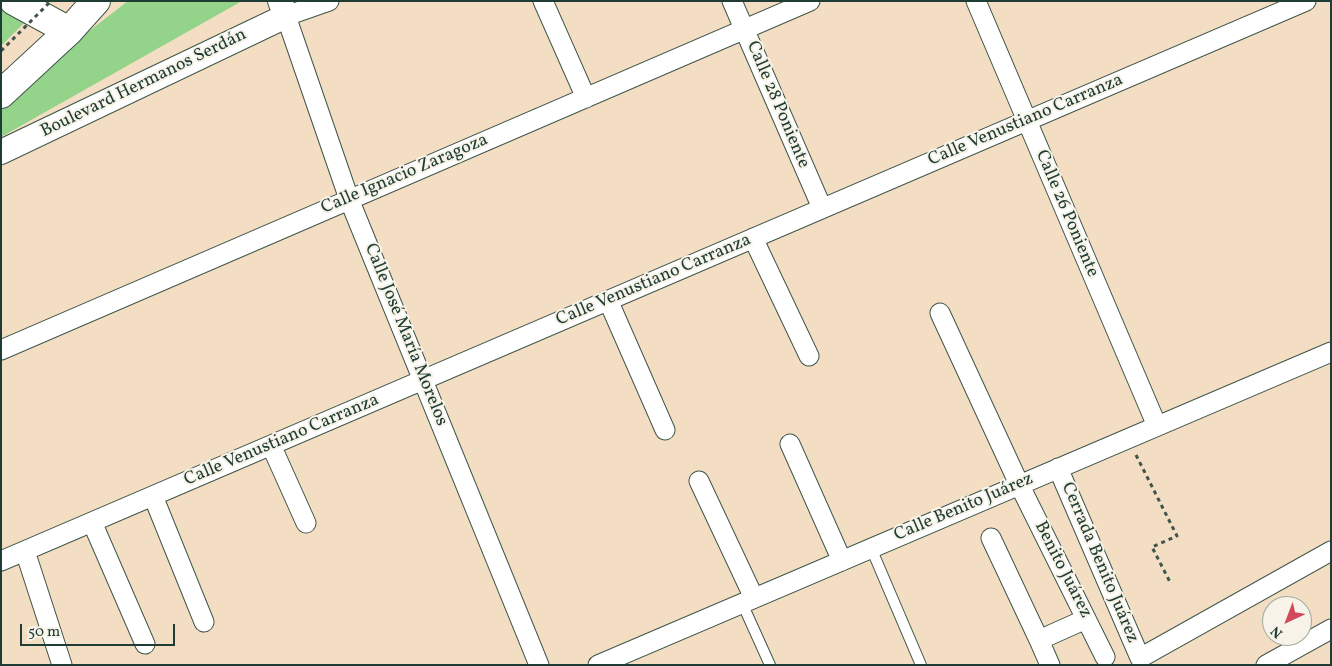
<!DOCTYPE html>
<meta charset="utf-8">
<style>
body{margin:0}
#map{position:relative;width:1332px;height:666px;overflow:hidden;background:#f4dec3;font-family:Vollkorn,serif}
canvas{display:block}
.frame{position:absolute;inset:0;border:2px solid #1f3d34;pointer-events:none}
.north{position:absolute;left:1262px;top:596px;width:50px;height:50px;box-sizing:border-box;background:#f7f3e8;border:1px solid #a1aaa0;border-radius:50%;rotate:223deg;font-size:14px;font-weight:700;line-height:20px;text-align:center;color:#1f3d34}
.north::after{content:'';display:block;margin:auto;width:18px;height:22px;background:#d1495b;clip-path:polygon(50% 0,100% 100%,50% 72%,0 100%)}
.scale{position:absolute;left:20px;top:624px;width:155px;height:22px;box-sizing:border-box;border:2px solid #1f3d34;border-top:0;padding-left:6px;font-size:15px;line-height:18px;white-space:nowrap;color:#1f3d34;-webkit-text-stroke:4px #f7f3e8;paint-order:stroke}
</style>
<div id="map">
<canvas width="1332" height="666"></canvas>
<div class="frame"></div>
<div class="north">N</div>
<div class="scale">50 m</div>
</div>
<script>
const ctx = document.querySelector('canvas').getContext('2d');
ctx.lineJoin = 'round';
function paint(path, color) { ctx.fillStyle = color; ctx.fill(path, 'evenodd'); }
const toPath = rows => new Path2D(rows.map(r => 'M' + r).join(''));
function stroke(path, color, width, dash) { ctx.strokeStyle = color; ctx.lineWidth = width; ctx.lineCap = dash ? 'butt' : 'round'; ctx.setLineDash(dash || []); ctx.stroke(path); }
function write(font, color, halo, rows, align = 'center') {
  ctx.font = font + ' Vollkorn,serif'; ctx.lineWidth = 4; ctx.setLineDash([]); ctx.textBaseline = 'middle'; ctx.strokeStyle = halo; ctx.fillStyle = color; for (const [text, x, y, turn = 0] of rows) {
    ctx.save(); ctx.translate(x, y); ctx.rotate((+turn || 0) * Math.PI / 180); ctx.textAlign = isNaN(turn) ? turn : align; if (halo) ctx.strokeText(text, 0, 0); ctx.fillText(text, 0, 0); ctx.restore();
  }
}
const green = toPath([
 [1,1,46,1,1,46],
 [128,1,242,1,1,137,1,99]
]);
const path = toPath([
 [1136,455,1177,536,1152,547,1171,584]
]);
const service = toPath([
 [871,548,921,665],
 [742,603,770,665]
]);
const minor = toPath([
 [329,1,286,16,349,199,539,665],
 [543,1,586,98],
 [732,1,822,208],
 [976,1,1157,426],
 [753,238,809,356],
 [608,300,665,430],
 [940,313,1019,484,1105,657],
 [1,350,810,1],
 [790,444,842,561],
 [271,445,306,523],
 [1058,468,1140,658,1331,551],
 [699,481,754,598],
 [153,496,204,622],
 [92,522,145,644],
 [991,538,1039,640,1086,619],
 [25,551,62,665],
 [1,561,1306,1],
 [1039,640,1050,665],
 [598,665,1331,352],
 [1266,665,1331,629]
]);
const tertiary = toPath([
 [1,152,286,16,280,1]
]);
const primary = toPath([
 [14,1,69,31],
 [1,94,69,31,96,1]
]);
const pathBridge = toPath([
 [1,51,51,1]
]);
const streetNames = [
 ["Boulevard Hermanos Serdán",144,84,-26],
 ["Calle 28 Poniente",777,105,67],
 ["Calle Venustiano Carranza",1026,121,-23],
 ["Calle Ignacio Zaragoza",405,175,-23],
 ["Calle 26 Poniente",1066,214,67],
 ["Calle Venustiano Carranza",654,281,-23],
 ["Calle José María Morelos",405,335,68],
 ["Calle Venustiano Carranza",282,441,-23],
 ["Calle Benito Juárez",964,508,-23],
 ["Cerrada Benito Juárez",1099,563,67],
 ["Benito Juárez",1062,570,63]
];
paint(green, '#93d38a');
stroke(service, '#3f5549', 12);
stroke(minor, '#3f5549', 21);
stroke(tertiary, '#3f5549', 26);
stroke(primary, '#3f5549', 30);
stroke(path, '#3f5549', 3, [4, 4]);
stroke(service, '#fff', 10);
stroke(minor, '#fff', 19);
stroke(tertiary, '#fff', 24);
stroke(primary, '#fff', 28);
stroke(pathBridge, '#3f5549', 3, [4, 4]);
write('18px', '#1f3d34', '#f7f3e8', streetNames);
</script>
